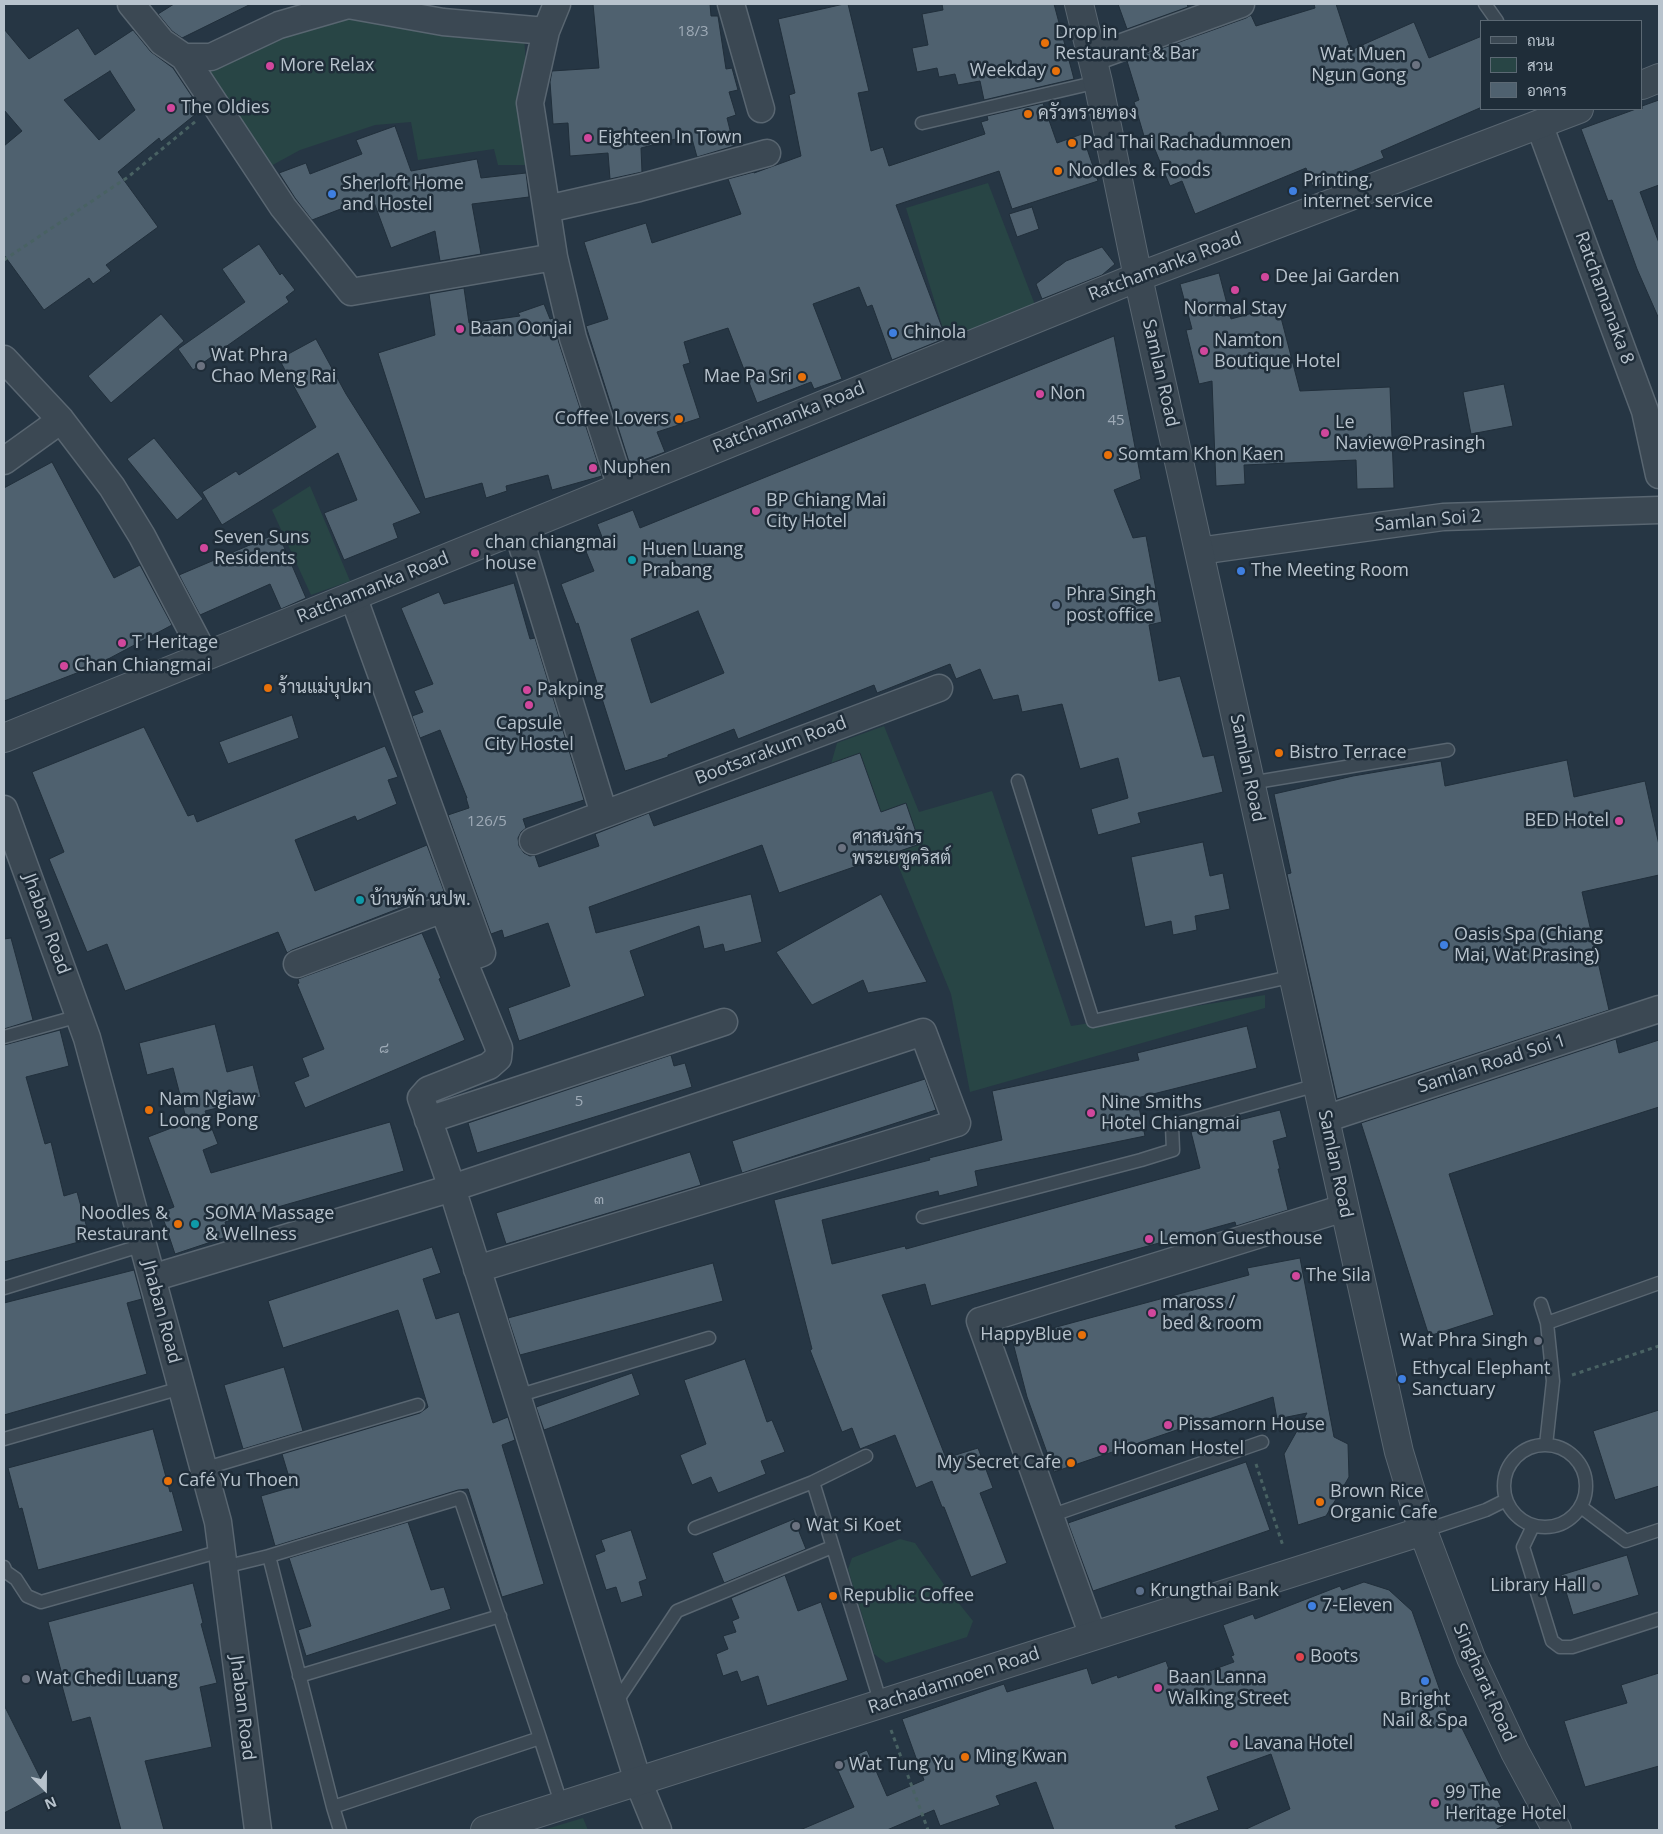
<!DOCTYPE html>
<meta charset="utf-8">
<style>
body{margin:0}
#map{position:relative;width:1663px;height:1834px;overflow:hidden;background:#263644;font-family:"Open Sans",Sarabun,sans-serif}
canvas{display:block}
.frame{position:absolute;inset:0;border:5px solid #b8c3cd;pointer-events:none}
.legend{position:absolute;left:1480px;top:20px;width:162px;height:90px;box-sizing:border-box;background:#1f2d39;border:1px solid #5c6974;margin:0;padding:6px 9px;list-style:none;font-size:15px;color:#b8c3cd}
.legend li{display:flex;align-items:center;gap:10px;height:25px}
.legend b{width:25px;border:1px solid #5c6974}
.north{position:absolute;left:20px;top:1764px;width:50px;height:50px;-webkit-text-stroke:4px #1f2d39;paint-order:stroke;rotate:158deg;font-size:14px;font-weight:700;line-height:20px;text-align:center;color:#b8c3cd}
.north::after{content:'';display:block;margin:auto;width:18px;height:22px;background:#b8c3cd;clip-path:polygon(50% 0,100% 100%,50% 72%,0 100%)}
</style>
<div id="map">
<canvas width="1663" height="1834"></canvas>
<div class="frame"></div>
<ul class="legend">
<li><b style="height:6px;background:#3b4853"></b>ถนน</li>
<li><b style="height:14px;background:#284545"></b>สวน</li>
<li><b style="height:14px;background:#4f616f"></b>อาคาร</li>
</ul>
<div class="north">N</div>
</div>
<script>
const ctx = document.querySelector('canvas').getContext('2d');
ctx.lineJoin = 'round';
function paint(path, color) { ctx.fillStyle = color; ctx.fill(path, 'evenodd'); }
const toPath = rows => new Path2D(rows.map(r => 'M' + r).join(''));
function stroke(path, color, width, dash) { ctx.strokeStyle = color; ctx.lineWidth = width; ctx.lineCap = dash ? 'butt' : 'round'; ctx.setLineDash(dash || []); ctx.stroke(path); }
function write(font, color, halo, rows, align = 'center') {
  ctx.font = font + ' "Open Sans",Sarabun,sans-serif'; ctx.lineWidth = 5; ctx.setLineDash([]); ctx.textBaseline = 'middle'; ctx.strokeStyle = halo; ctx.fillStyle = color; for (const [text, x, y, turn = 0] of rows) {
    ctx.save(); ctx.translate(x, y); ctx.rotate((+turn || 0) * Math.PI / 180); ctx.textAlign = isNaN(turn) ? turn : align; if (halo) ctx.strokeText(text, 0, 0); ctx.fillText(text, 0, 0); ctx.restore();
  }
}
const green = toPath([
 [347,16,524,36,533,165,498,165,494,149,418,160,411,122,375,125,300,150,269,167,209,74,210,65,256,43],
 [988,183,1037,310,947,342,906,208],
 [310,486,350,581,311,595,272,510],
 [884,726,919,812,992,791,1071,1026,1265,995,1265,1008,970,1092,951,994,893,853,920,844,906,803,845,825,878,804,860,754,831,764,837,743],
 [900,1539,915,1543,945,1586,973,1621,967,1637,886,1663,874,1654,848,1569,852,1558],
 [583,1818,588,1830,543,1830]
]);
const building = toPath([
 [174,4,251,4,182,38,172,31,158,14,174,4],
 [593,4,710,4,711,16,718,16,726,69,732,68,738,90,729,92,736,115,727,118,734,146,697,157,691,135,641,148,642,172,610,179,608,153,570,156,568,123,553,124,550,82,552,71,599,68,593,4],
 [844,4,848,4,869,91,858,93,871,151,883,147,889,166,985,134,981,122,988,120,987,116,1043,103,1057,143,1082,134,1098,181,1012,209,999,171,896,205,946,338,892,360,872,305,867,307,859,287,813,304,842,379,814,389,811,382,757,403,728,328,684,342,690,363,683,365,700,418,657,432,665,452,630,465,586,326,608,319,584,242,646,223,652,243,741,214,728,179,754,172,754,173,801,156,789,95,795,93,778,19,844,4],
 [942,4,1054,4,1074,79,984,100,980,81,958,85,955,74,939,77,937,68,917,72,912,48,928,45,922,14,943,10,942,4],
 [1118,4,1187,4,1188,7,1127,29,1118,4],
 [1314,4,1336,4,1351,50,1414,22,1429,58,1482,36,1482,107,1381,151,1384,158,1313,187,1306,168,1195,214,1182,181,1170,186,1149,135,1144,136,1134,102,1139,100,1127,61,1246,18,1251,15,1256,26,1315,8,1314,4],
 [78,28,95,55,133,30,151,52,173,68,201,110,161,142,159,138,118,172,158,227,106,265,111,271,93,284,89,278,44,310,4,255,4,146,22,131,4,110,4,29,29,59,78,28],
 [110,71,135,110,99,140,64,100,110,71],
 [1659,100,1659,185,1640,192,1659,243,1659,319,1637,269,1612,200,1608,201,1581,129,1636,109,1642,109,1642,106,1659,100],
 [395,126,411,171,477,159,481,178,526,173,529,197,472,204,481,254,440,261,435,231,391,248,372,197,312,220,295,198,279,173,306,163,310,174,362,154,356,140,395,126],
 [1032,207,1039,229,1017,237,1009,214,1032,207],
 [259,244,280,275,282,273,295,290,286,297,289,302,193,370,178,349,245,302,222,269,259,244],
 [1102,247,1115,264,1102,275,1042,299,1036,284,1066,261,1102,247],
 [1219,273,1231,319,1278,306,1300,391,1390,387,1394,488,1357,489,1356,460,1244,465,1245,484,1216,486,1212,381,1199,384,1186,330,1192,329,1180,284,1219,273],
 [464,288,469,323,520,316,518,313,544,304,550,319,553,318,559,343,602,476,552,490,548,475,506,486,507,491,486,498,482,483,425,499,378,353,435,335,429,294,464,288],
 [161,314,184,341,111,403,88,376,161,314],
 [1114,336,1141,479,1114,490,1133,538,1146,536,1162,622,1149,625,1159,681,1180,676,1203,757,1214,755,1223,792,1138,813,1141,823,1098,835,1091,809,1128,798,1118,758,1080,769,1062,704,1022,712,1018,695,993,700,980,669,956,679,950,664,877,693,874,685,738,739,734,729,668,755,668,757,625,771,578,623,576,624,561,584,594,571,585,549,604,542,597,524,633,510,640,528,1114,336],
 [698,611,724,673,651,703,631,639,698,611],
 [316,339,346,394,421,513,393,524,398,538,344,560,324,513,357,500,338,453,222,525,202,492,236,471,239,475,316,427,279,359,316,339],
 [1504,384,1513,426,1471,434,1463,392,1504,384],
 [154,438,203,499,177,520,127,459,154,438],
 [52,462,114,578,140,565,172,625,95,666,4,701,4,488,52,462],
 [278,533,306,598,281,609,270,584,200,615,179,575,278,533],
 [514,583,530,639,535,638,584,800,523,819,526,828,521,832,518,838,519,846,524,853,530,856,535,855,539,867,599,846,595,834,649,813,654,826,860,753,881,812,906,803,920,844,779,893,762,845,589,907,596,933,751,894,762,942,725,952,723,944,704,949,699,926,630,951,645,996,519,1041,508,1008,570,986,548,923,504,938,502,930,491,934,448,815,469,808,466,798,467,798,440,730,420,738,412,716,423,712,414,691,433,684,401,608,439,592,444,604,514,583],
 [292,715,299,738,228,764,219,742,292,715],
 [144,727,188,816,194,814,197,822,385,746,398,777,388,780,397,804,357,821,355,816,295,840,315,891,427,845,444,891,292,950,287,953,278,932,125,991,107,944,87,952,49,859,64,852,32,772,144,727],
 [1567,760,1574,797,1645,781,1659,845,1659,875,1582,892,1609,1010,1337,1099,1287,874,1291,873,1274,794,1353,776,1441,761,1445,786,1567,760],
 [1203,842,1210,876,1223,873,1230,909,1195,916,1197,930,1173,935,1171,921,1145,927,1131,857,1203,842],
 [881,894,927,982,868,993,863,980,812,1005,776,952,881,894],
 [422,933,441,978,439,979,465,1040,305,1108,294,1082,309,1076,302,1058,324,1049,297,984,299,983,298,979,422,933],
 [11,938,33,1020,4,1029,4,939,11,938],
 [215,1024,227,1072,253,1065,261,1097,205,1111,218,1144,203,1150,211,1173,390,1122,404,1171,225,1222,229,1236,175,1254,161,1212,174,1207,148,1137,187,1122,173,1068,147,1075,139,1043,215,1024],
 [1247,1026,1257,1068,1137,1098,1145,1136,975,1171,978,1186,939,1196,938,1191,822,1220,832,1264,905,1246,906,1249,1200,1168,1191,1132,1280,1110,1287,1137,1273,1141,1280,1169,1278,1169,1288,1210,1236,1226,1235,1222,931,1306,925,1284,882,1295,946,1458,978,1448,993,1488,980,1493,1007,1563,971,1577,944,1507,942,1507,932,1481,916,1488,895,1435,860,1449,852,1428,842,1432,810,1350,812,1349,774,1200,930,1160,929,1158,1002,1140,992,1091,1139,1060,1137,1053,1247,1026],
 [60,1030,69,1066,26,1077,45,1144,51,1142,64,1196,77,1192,90,1239,4,1262,4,1045,60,1030],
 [1616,1039,1619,1053,1659,1040,1659,1107,1449,1174,1494,1315,1429,1336,1361,1123,1616,1039],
 [671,1055,674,1066,685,1063,692,1087,477,1153,468,1123,671,1055],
 [925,1079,936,1110,742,1173,732,1141,925,1079],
 [690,1152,701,1185,506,1244,496,1213,690,1152],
 [432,1247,441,1273,423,1279,436,1319,459,1312,493,1423,508,1417,515,1440,502,1445,544,1584,502,1597,468,1489,458,1490,275,1546,261,1496,292,1487,282,1454,420,1413,428,1407,398,1310,283,1348,268,1301,432,1247],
 [1300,1258,1334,1437,1348,1444,1349,1477,1326,1516,1298,1525,1284,1454,1307,1413,1277,1419,1273,1397,1054,1472,1027,1397,1012,1339,1249,1275,1247,1268,1300,1258],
 [713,1263,723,1301,520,1355,508,1318,713,1263],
 [134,1270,142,1299,127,1303,147,1374,4,1415,4,1303,134,1270],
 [745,1359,767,1422,772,1420,785,1452,761,1461,766,1474,718,1493,711,1477,692,1485,680,1455,706,1444,684,1380,745,1359],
 [284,1367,303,1431,243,1449,224,1385,284,1367],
 [632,1373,640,1395,544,1430,536,1407,632,1373],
 [1659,1410,1659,1486,1615,1500,1593,1431,1659,1410],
 [153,1429,170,1492,172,1491,183,1531,38,1570,22,1508,19,1509,8,1468,153,1429],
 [1246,1462,1270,1530,1093,1591,1068,1523,1246,1462],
 [794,1519,806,1549,724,1583,712,1553,794,1519],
 [408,1522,431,1590,444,1587,451,1609,306,1656,298,1630,311,1626,289,1558,408,1522],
 [631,1530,647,1579,639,1582,643,1596,621,1603,616,1587,606,1590,595,1555,605,1551,601,1540,631,1530],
 [1627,1555,1639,1595,1573,1615,1561,1575,1627,1555],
 [785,1575,798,1611,821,1602,848,1680,767,1706,758,1676,741,1682,737,1671,723,1676,716,1654,728,1649,723,1636,736,1632,732,1621,739,1618,731,1598,785,1575],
 [1364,1582,1389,1590,1412,1611,1450,1719,1456,1716,1509,1823,1495,1830,1244,1830,1290,1809,1271,1754,1207,1777,1219,1810,1175,1826,1177,1830,1054,1830,1036,1782,996,1796,1000,1805,940,1826,934,1810,887,1830,800,1830,854,1807,835,1764,867,1750,887,1796,924,1780,902,1719,1004,1684,1007,1692,1087,1668,1092,1684,1117,1675,1118,1678,1166,1661,1174,1684,1234,1662,1231,1656,1234,1655,1223,1625,1253,1614,1255,1619,1340,1586,1342,1590,1364,1582],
 [193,1583,203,1623,201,1624,217,1683,200,1687,212,1747,145,1761,164,1830,121,1830,90,1717,72,1722,61,1682,64,1682,48,1622,193,1583],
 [1659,1673,1659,1766,1585,1787,1564,1721,1627,1703,1621,1685,1659,1673],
 [4,1705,47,1791,4,1813,4,1705]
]);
const path = toPath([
 [4,260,128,177,196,121],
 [1572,1375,1659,1346],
 [1256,1464,1283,1546],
 [891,1730,928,1830]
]);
const service = toPath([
 [1485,4,1497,21],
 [922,123,1098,82],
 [1018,781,1093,1021,1294,976],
 [1250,783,1448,750],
 [4,1037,79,1016],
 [923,1217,1141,1160,1173,1150,1172,1126,1317,1085],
 [4,1288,143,1245],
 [1541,1304,1547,1323,1553,1381,1546,1445],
 [1547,1323,1659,1283],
 [517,1396,709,1338],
 [4,1439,181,1388],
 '1504 1486a41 41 0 1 1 82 0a41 41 0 1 1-82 0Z',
 [866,1456,813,1482,881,1704],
 [203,1469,418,1405],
 [1581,1507,1626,1541,1659,1530],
 [1050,1516,1262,1442],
 [1533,1526,1523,1547,1552,1641,1560,1647,1572,1647,1659,1619],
 [695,1528,813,1482],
 [1423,1531,1486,1510,1506,1500],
 [4,1567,6,1572,16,1579,27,1596,41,1602,221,1551],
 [224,1567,269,1556],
 [299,1676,500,1616],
 [615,1704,677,1611,832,1547],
 [333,1807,269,1556,460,1498,540,1738],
 [340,1830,333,1807,540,1738,562,1806]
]);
const minor = toPath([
 [131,4,162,42,184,57,211,57,279,25,348,5,443,22,546,31],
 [557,4,546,31,530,103,554,257,573,338,621,487],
 [731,4,761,109],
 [184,57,283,207,351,292,554,257],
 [1092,58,1241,4],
 [1539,124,1645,411,1659,475],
 [547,209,639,188,767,153],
 [4,359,61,420,112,487,142,536,205,656],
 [4,461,61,420],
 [517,529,604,814],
 [1199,551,1443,517,1659,510],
 [353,596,482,953,463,960,499,1048,498,1058,489,1066,428,1090,421,1098,452,1188,638,1781,658,1830],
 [4,809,87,1038,218,1522,258,1830],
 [533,841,939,688],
 [297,964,443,909,463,960],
 [1325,1119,1659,1009],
 [428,1120,724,1022],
 [152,1278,452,1188,923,1032,957,1123,477,1269],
 [1093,1636,980,1321,1344,1208]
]);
const tertiary = toPath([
 [1079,4,1098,82,1138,277,1399,1452,1423,1531,1471,1658,1515,1752,1557,1830],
 [1642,85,1659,78],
 [4,738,1138,277,1579,109],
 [485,1830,1423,1531]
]);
const markers = [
 [1045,43,5,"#e8710a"],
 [1416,65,5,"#6b7280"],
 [270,66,5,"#d1479c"],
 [1056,71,5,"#e8710a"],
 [171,108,5,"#d1479c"],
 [1028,114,5,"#e8710a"],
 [588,138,5,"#d1479c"],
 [1072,143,5,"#e8710a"],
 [1058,171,5,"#e8710a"],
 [1293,191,5,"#3f7fe0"],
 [332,194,5,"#3f7fe0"],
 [1265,277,5,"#d1479c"],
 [1235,290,5,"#d1479c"],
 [460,329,5,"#d1479c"],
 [893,333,5,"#3f7fe0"],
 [1204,351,5,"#d1479c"],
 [201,366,5,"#6b7280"],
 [802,377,5,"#e8710a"],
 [1040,394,5,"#d1479c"],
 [679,419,5,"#e8710a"],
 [1325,433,5,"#d1479c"],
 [1108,455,5,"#e8710a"],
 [593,468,5,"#d1479c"],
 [756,511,5,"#d1479c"],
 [204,548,5,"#d1479c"],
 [475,553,5,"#d1479c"],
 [632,560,5,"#0f9aa8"],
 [1241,571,5,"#3f7fe0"],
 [1056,605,5,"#5c6f8a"],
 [122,643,5,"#d1479c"],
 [64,666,5,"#d1479c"],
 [268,688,5,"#e8710a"],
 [527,690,5,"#d1479c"],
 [529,705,5,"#d1479c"],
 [1279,753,5,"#e8710a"],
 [1619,821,5,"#d1479c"],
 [842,848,5,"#6b7280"],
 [360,900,5,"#0f9aa8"],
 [1444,945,5,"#3f7fe0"],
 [149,1110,5,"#e8710a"],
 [1091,1113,5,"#d1479c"],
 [178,1224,5,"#e8710a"],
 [195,1224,5,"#0f9aa8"],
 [1149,1239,5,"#d1479c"],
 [1296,1276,5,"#d1479c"],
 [1152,1313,5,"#d1479c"],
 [1082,1335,5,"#e8710a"],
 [1538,1341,5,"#6b7280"],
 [1402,1379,5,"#3f7fe0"],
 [1168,1425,5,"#d1479c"],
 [1103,1449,5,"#d1479c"],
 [1071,1463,5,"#e8710a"],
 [168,1481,5,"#e8710a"],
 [1320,1502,5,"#e8710a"],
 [796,1526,5,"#6b7280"],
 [1596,1586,5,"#6b7280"],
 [1140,1591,5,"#5c6f8a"],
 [833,1596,5,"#e8710a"],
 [1312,1606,5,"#3f7fe0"],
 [1300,1657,5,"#e0444e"],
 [26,1679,5,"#6b7280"],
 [1425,1681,5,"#3f7fe0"],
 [1158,1688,5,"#d1479c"],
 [1234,1744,5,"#d1479c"],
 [965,1757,5,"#e8710a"],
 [839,1765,5,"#6b7280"],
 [1435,1803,5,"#d1479c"]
];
const numberNames = [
 ["18/3",693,32],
 ["45",1116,421],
 ["126/5",487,822],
 ["๘",384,1049],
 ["5",579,1102],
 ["๓",599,1200]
];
const poiNames = [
 ["Drop in",1055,33],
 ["Restaurant & Bar",1055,54],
 ["Wat Muen",1406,55,"right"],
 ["Ngun Gong",1406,76,"right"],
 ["More Relax",280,66],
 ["Weekday",1046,71,"right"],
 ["The Oldies",181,108],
 ["ครัวทรายทอง",1038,114],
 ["Eighteen In Town",598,138],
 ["Pad Thai Rachadumnoen",1082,143],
 ["Noodles & Foods",1068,171],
 ["Printing,",1303,181],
 ["internet service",1303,202],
 ["Sherloft Home",342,184],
 ["and Hostel",342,205],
 ["Dee Jai Garden",1275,277],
 ["Normal Stay",1235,309,"center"],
 ["Baan Oonjai",470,329],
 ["Chinola",903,333],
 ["Namton",1214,341],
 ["Boutique Hotel",1214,362],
 ["Wat Phra",211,356],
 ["Chao Meng Rai",211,377],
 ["Mae Pa Sri",792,377,"right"],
 ["Non",1050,394],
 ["Coffee Lovers",669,419,"right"],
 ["Le",1335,423],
 ["Naview@Prasingh",1335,444],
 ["Somtam Khon Kaen",1118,455],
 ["Nuphen",603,468],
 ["BP Chiang Mai",766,501],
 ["City Hotel",766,522],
 ["Seven Suns",214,538],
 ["Residents",214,559],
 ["chan chiangmai",485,543],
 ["house",485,564],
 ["Huen Luang",642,550],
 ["Prabang",642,571],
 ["The Meeting Room",1251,571],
 ["Phra Singh",1066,595],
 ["post office",1066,616],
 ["T Heritage",132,643],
 ["Chan Chiangmai",74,666],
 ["ร้านแม่บุปผา",278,688],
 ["Pakping",537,690],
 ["Capsule",529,724,"center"],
 ["City Hostel",529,745,"center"],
 ["Bistro Terrace",1289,753],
 ["BED Hotel",1609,821,"right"],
 ["ศาสนจักร",852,838],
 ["พระเยซูคริสต์",852,859],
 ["บ้านพัก นปพ.",370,900],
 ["Oasis Spa (Chiang",1454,935],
 ["Mai, Wat Prasing)",1454,956],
 ["Nam Ngiaw",159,1100],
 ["Loong Pong",159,1121],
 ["Nine Smiths",1101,1103],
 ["Hotel Chiangmai",1101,1124],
 ["Noodles &",168,1214,"right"],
 ["Restaurant",168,1235,"right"],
 ["SOMA Massage",205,1214],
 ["& Wellness",205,1235],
 ["Lemon Guesthouse",1159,1239],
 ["The Sila",1306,1276],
 ["maross /",1162,1303],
 ["bed & room",1162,1324],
 ["HappyBlue",1072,1335,"right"],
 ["Wat Phra Singh",1528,1341,"right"],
 ["Ethycal Elephant",1412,1369],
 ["Sanctuary",1412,1390],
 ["Pissamorn House",1178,1425],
 ["Hooman Hostel",1113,1449],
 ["My Secret Cafe",1061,1463,"right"],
 ["Café Yu Thoen",178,1481],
 ["Brown Rice",1330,1492],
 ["Organic Cafe",1330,1513],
 ["Wat Si Koet",806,1526],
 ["Library Hall",1586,1586,"right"],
 ["Krungthai Bank",1150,1591],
 ["Republic Coffee",843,1596],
 ["7-Eleven",1322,1606],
 ["Boots",1310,1657],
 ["Baan Lanna",1168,1678],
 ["Walking Street",1168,1699],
 ["Wat Chedi Luang",36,1679],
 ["Bright",1425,1700,"center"],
 ["Nail & Spa",1425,1721,"center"],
 ["Lavana Hotel",1244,1744],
 ["Ming Kwan",975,1757],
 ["Wat Tung Yu",849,1765],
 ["99 The",1445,1793],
 ["Heritage Hotel",1445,1814]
];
const streetNames = [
 ["Ratchamanka Road",1165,267,-21],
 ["Ratchamanaka 8",1604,298,70],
 ["Samlan Road",1160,373,77],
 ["Ratchamanka Road",789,418,-22],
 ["Samlan Soi 2",1428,521,-5],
 ["Ratchamanka Road",373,588,-22],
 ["Bootsarakum Road",771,751,-21],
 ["Samlan Road",1247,768,78],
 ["Jhaban Road",46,924,70],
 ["Samlan Road Soi 1",1492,1064,-18],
 ["Samlan Road",1335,1164,78],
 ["Jhaban Road",161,1312,75],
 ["Rachadamnoen Road",954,1681,-18],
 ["Singharat Road",1484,1683,66],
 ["Jhaban Road",242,1708,83]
];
paint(green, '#284545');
paint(building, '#4f616f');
stroke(building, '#212f3b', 1);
stroke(service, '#596671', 15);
stroke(minor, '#596671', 29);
stroke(tertiary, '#596671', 30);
stroke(path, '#496263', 3, [4, 4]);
stroke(service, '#3b4853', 12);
stroke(minor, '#3b4853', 26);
stroke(tertiary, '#3b4853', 28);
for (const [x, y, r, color] of markers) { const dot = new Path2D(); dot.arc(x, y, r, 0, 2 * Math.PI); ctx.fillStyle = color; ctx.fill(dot); stroke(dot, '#1f2d39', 2); }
write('15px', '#9eaab6', null, numberNames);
write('18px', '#b8c3cd', '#1f2d39', poiNames, 'left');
write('18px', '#b8c3cd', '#1f2d39', streetNames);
</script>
